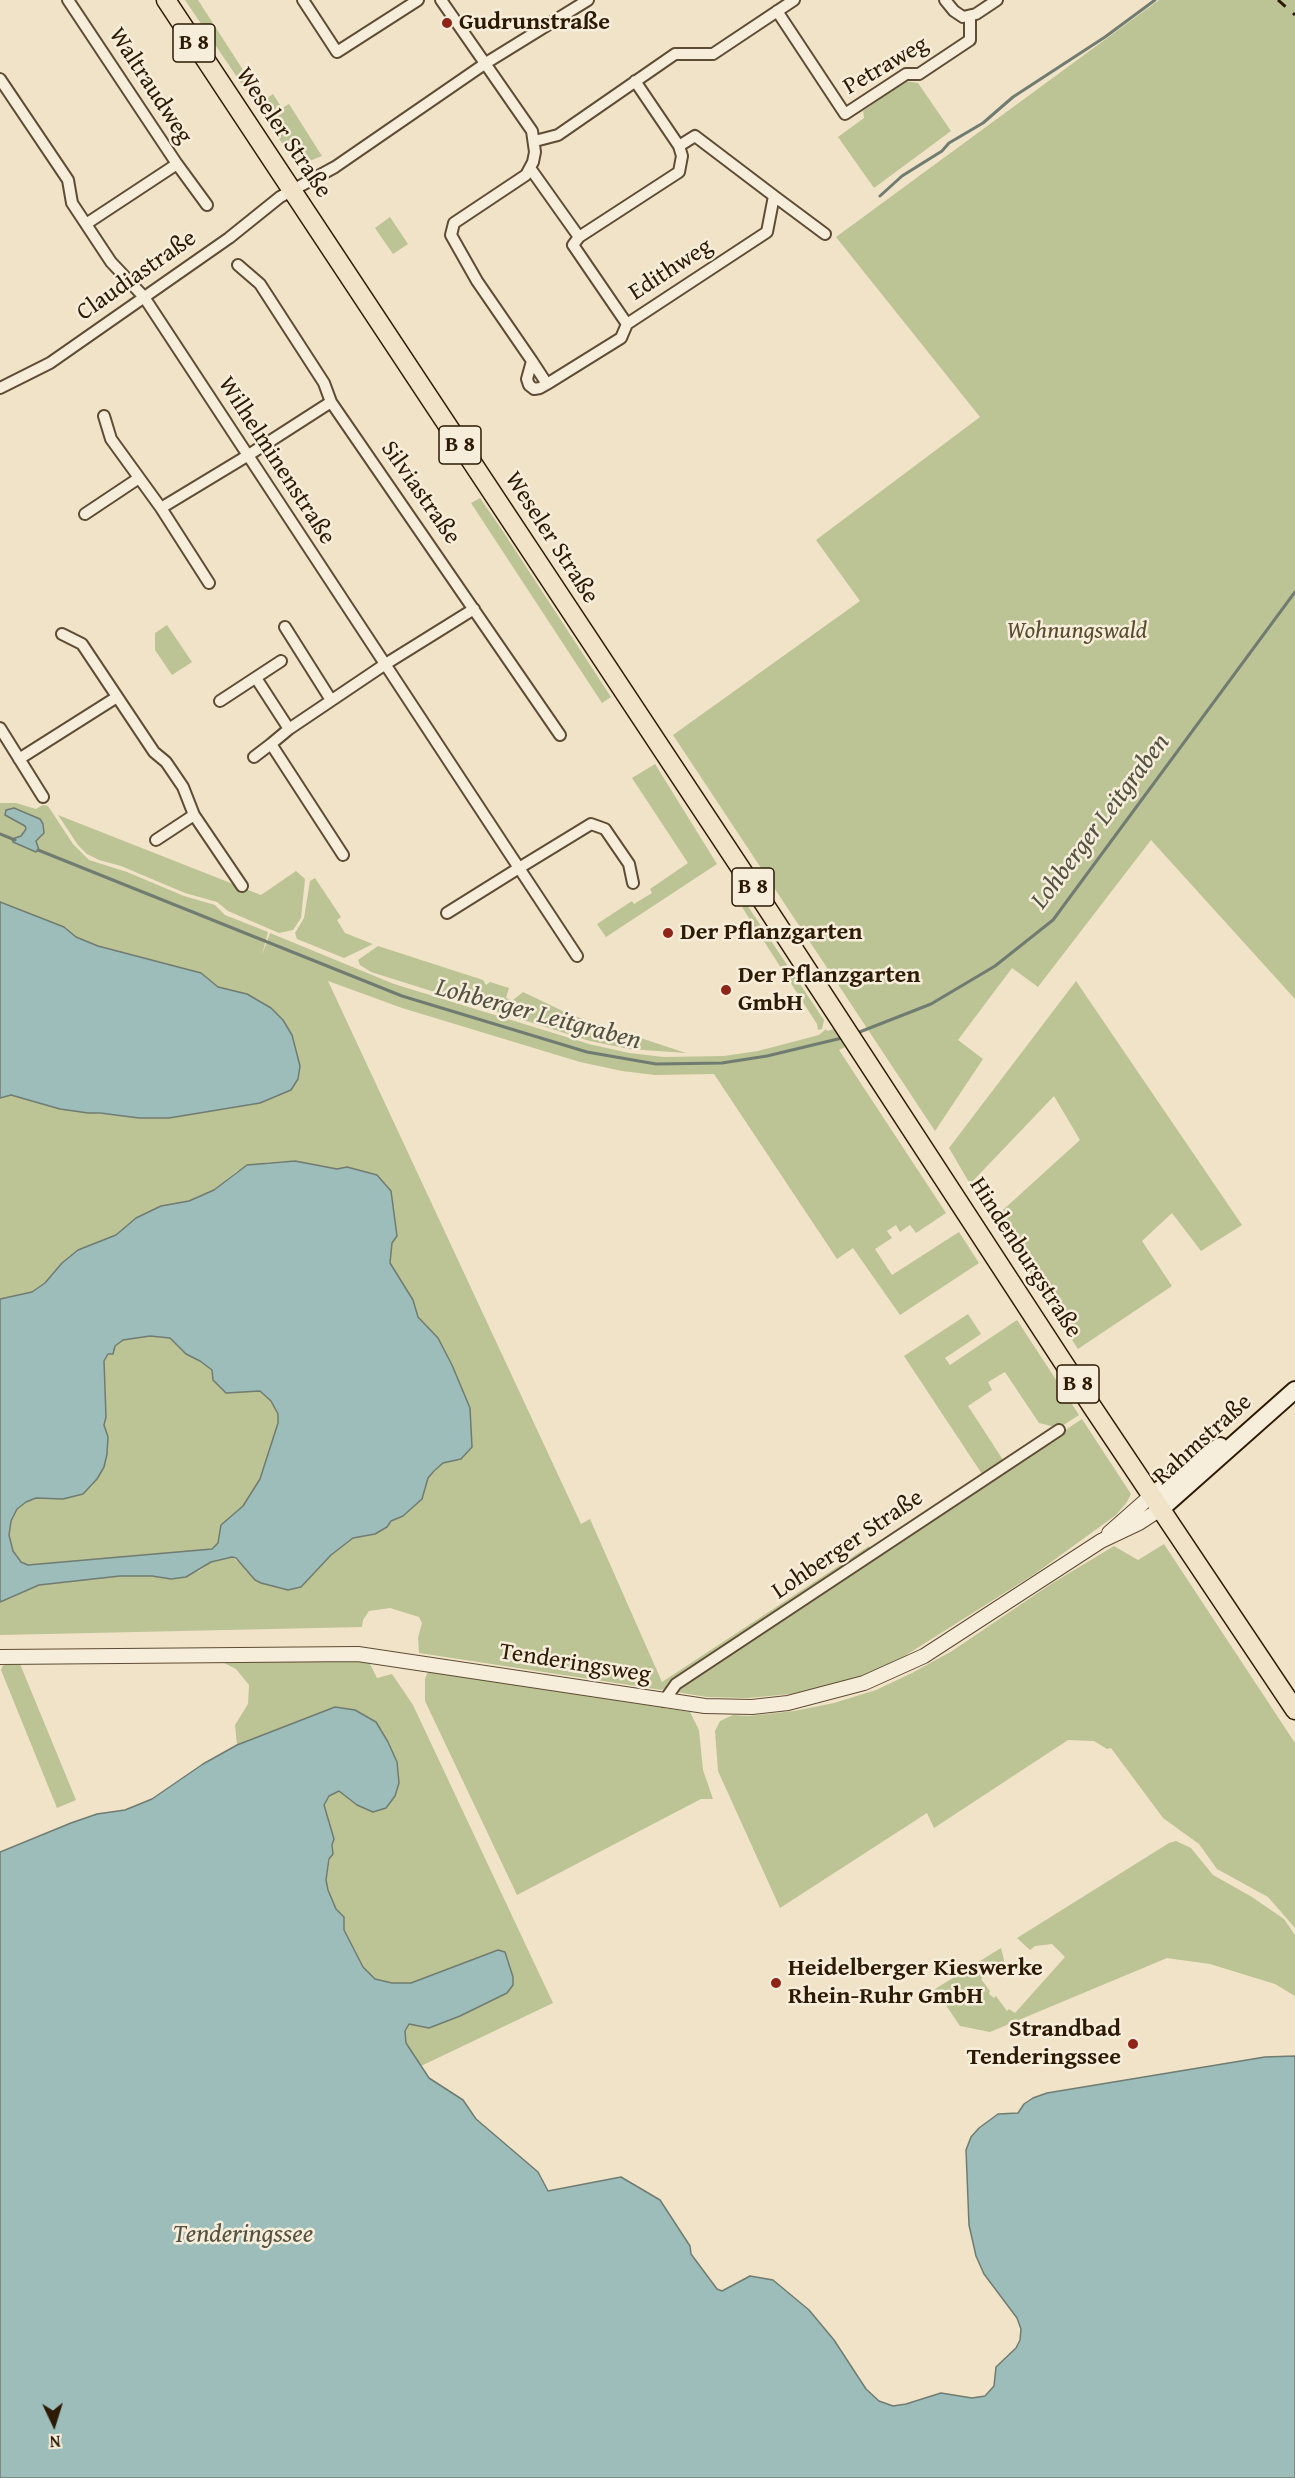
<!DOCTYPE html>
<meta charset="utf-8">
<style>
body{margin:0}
#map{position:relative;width:1295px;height:2478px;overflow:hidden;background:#f1e3c7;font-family:"Gentium Book Plus",serif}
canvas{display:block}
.north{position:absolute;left:24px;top:2394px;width:60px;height:60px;-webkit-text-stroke:4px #f6eddb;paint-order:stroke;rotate:176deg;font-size:16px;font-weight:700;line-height:24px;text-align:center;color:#2d1a03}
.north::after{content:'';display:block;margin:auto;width:21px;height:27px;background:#2d1a03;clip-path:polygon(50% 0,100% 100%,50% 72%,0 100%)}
</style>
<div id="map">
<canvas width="1295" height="2478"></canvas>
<div class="north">N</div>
</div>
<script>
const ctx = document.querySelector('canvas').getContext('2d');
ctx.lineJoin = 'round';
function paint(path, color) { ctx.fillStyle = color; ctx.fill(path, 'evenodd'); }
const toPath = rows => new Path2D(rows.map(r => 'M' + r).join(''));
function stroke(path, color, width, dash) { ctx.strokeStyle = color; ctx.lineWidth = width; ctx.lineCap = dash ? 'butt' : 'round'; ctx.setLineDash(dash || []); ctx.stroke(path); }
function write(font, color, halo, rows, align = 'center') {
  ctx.font = font + ' "Gentium Book Plus",serif'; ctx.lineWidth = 5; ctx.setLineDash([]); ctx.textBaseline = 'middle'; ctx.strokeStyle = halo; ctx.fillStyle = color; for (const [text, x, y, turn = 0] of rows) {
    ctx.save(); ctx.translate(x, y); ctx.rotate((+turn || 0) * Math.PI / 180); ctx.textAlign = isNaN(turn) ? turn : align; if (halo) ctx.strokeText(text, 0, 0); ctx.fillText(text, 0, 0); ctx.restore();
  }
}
const green = toPath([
 [185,0,198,0,254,87,247,92],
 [1159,0,1295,0,1295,999,1151,840,1038,987,1012,968,958,1040,983,1059,935,1131,673,735,860,601,816,540,980,417,836,237],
 [905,81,918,83,951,131,874,188,838,137,864,118,863,111],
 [273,94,282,108,289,104,322,156,297,166,257,105],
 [390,217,408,244,393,254,375,228],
 [480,498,502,530,611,697,602,703,471,503],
 [167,625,192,662,172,675,155,650,155,633],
 [655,764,717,864,606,937,597,924,632,901,634,904,652,893,650,889,688,863,632,778],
 [0,803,16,803,36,809,43,805,48,806,73,844,89,860,127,872,184,896,215,905,225,915,268,932,262,955,270,933,394,984,589,1044,629,1053,664,1057,724,1056,758,1051,819,1035,826,1029,827,1031,834,1029,845,1047,839,1050,946,1213,916,1233,910,1225,900,1232,896,1225,887,1231,892,1238,875,1249,892,1275,959,1232,979,1263,900,1315,853,1248,837,1259,714,1074,655,1075,622,1071,580,1062,402,1008,328,981,581,1524,590,1519,662,1682,869,1546,871,1552,662,1690,419,1653,418,1638,422,1623,419,1617,390,1608,369,1611,363,1620,362,1627,0,1635,0,1602,39,1585,120,1576,152,1576,171,1579,199,1571,211,1562,224,1558,232,1557,246,1568,255,1580,300,1587,331,1555,353,1538,375,1534,398,1517,425,1491,428,1478,443,1463,461,1459,470,1408,452,1365,438,1338,418,1317,413,1300,390,1263,392,1243,397,1236,391,1191,347,1167,337,1169,295,1161,268,1162,237,1171,214,1190,189,1201,161,1206,136,1218,116,1235,78,1250,62,1263,45,1283,32,1292,0,1299,0,1098,11,1095,60,1109,139,1118,169,1118,233,1108,260,1103,291,1090,247,994,218,987,201,973,98,946,76,937,64,927,0,902],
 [15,808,40,819,43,824,44,833,36,841,38,847,12,839,21,836,26,829,26,826,5,815,9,809],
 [58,815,261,895,296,871,305,879,301,918,293,930,279,933,228,911,217,902,185,893,121,866,99,860,87,854,78,845],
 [315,878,341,917,337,920,345,933,373,944,344,958,297,939,295,933,304,918,310,881],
 [747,905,824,1020,822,1029,818,1030,817,1024,742,907],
 [378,946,483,980,486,985,490,982,509,988,506,998,513,1000,523,992,571,1015,686,1053,629,1049,590,1041,371,972,360,965,358,960],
 [1076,981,1242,1225,1201,1251,1172,1213,1142,1241,1172,1286,1078,1349,993,1219,1080,1140,1054,1096,970,1184,949,1148],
 [968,1314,981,1334,945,1358,950,1365,1017,1320,1079,1415,1059,1428,1039,1423,1005,1372,988,1382,992,1390,968,1406,1005,1463,984,1477,904,1356],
 [150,1336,170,1338,186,1354,200,1361,212,1370,237,1393,247,1390,260,1391,271,1401,278,1414,278,1423,260,1479,243,1506,233,1514,218,1543,212,1549,28,1565,21,1562,13,1551,9,1535,11,1521,17,1509,26,1502,36,1498,63,1499,97,1479,104,1467,107,1454,108,1437,104,1425,106,1417,104,1361,115,1346,123,1340],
 [1082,1419,1131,1494,1127,1502,1116,1515,1036,1573,903,1657,869,1673,830,1686,791,1694,748,1698,707,1697,676,1692,680,1683],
 [1164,1544,1295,1743,1295,1928,1268,1897,1217,1869,1199,1844,1163,1818,1111,1748,1107,1749,1094,1741,1068,1740,934,1828,927,1813,780,1908,718,1771,715,1731,720,1721,733,1715,749,1716,794,1711,834,1703,876,1690,912,1673,952,1651,1051,1584,1114,1546,1138,1560],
 [361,1661,369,1662,377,1678,392,1674,413,1705,553,2003,421,2066,405,2043,405,2031,409,2024,429,2028,460,2016,507,1993,513,1985,513,1977,505,1953,411,1983,392,1983,375,1979,363,1967,344,1930,344,1917,336,1909,328,1890,326,1880,334,1839,324,1805,329,1796,339,1791,347,1797,335,1707,237,1745,235,1725,248,1704,249,1685,236,1669,222,1662],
 [20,1664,76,1800,57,1808,1,1670,3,1665],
 [428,1671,690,1712,699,1730,703,1770,713,1799,701,1799,517,1895,425,1701,425,1679],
 [1176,1841,1191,1848,1213,1875,1252,1897,1284,1919,1295,1935,1295,1996,1275,1984,1210,1964,1167,1958,990,2032,960,2026,935,1989,1001,1948,1004,1960,1003,1964,981,1979,990,1991,989,1994,994,1998,996,1996,1007,2011,1009,2009,1015,2013,1065,1957,1052,1944,1035,1946,1030,1950,1017,1938,1169,1843]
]);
const water = toPath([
 [14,808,40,819,43,824,44,833,36,841,39,850,36,852,13,842,12,839,21,836,26,829,25,826,5,815,6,810,14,808],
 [0,902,64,927,76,937,98,946,201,973,218,987,247,994,271,1008,283,1020,292,1035,300,1066,298,1079,291,1090,260,1103,169,1118,139,1118,100,1113,88,1113,60,1109,11,1095,0,1098,0,902],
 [295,1161,337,1169,347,1167,377,1175,391,1191,397,1236,392,1243,390,1263,413,1300,418,1317,438,1338,452,1365,470,1408,472,1447,461,1459,443,1463,434,1471,428,1478,422,1499,403,1516,391,1521,387,1527,375,1534,353,1538,331,1555,301,1587,288,1590,261,1583,255,1580,236,1558,232,1557,211,1562,186,1577,171,1579,152,1576,120,1576,39,1585,0,1602,0,1299,32,1292,45,1283,62,1263,78,1250,116,1235,136,1218,161,1206,189,1201,214,1190,247,1165,295,1161],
 [150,1336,170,1338,186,1354,200,1361,212,1370,213,1380,226,1393,260,1391,271,1401,278,1414,278,1423,260,1479,243,1506,221,1525,218,1543,212,1549,28,1565,21,1562,13,1551,9,1535,11,1521,17,1509,26,1502,36,1498,63,1499,83,1494,97,1479,104,1467,107,1454,108,1437,104,1425,106,1417,104,1361,108,1354,113,1354,115,1346,123,1340,150,1336],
 [335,1707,355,1710,376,1722,388,1742,397,1762,399,1783,395,1796,386,1808,373,1812,357,1805,339,1791,329,1796,324,1805,334,1839,332,1845,333,1854,329,1859,326,1880,328,1890,336,1909,344,1917,344,1930,363,1967,375,1979,392,1983,411,1983,498,1950,505,1952,513,1977,513,1985,507,1993,460,2016,429,2028,409,2024,405,2031,406,2043,429,2078,463,2100,476,2119,538,2172,548,2191,621,2177,660,2200,690,2246,691,2254,717,2289,722,2291,750,2276,773,2280,809,2310,834,2340,866,2389,879,2401,893,2406,906,2404,941,2393,972,2398,985,2396,994,2386,996,2367,1016,2348,1020,2340,1021,2329,1017,2318,984,2274,976,2256,969,2225,966,2150,971,2137,979,2128,998,2114,1018,2113,1024,2104,1033,2098,1047,2093,1265,2057,1295,2056,1295,2478,0,2478,0,1852,71,1823,97,1814,125,1810,152,1799,203,1764,237,1745,335,1707]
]);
const stream = toPath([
 [880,196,902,176,942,151,949,143,983,123,1013,97,1105,37,1155,0],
 [0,834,15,840],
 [38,850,402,996,587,1052,656,1064,722,1063,767,1056,842,1038],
 [857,1033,931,1004,995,966,1053,920,1295,592]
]);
const minor = toPath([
 [68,0,177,164,86,224],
 [303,0,337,52,418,0],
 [441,0,532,131,535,152,533,162,526,175,454,223,451,235,477,281,532,361,527,379,529,385,534,389,540,388,547,384,532,361],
 [945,0,954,11,963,17,976,14,997,0],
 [777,11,845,114,906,74,919,74,970,40,970,17],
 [0,79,68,180,72,203,111,262,144,297,519,868,447,913],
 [635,81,679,146],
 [535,141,558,135,675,54,713,54,794,0],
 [177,164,207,205],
 [530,168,579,237,573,245,627,324,767,232,774,196,695,136,679,146,682,156,679,172,579,237],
 [774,196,825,234],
 [238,265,260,284,324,383,331,402,560,735],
 [547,384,621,338,627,324],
 [0,388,50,363,229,238,280,197,335,167,486,63,588,0],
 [104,416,111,439,161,508,209,583],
 [161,508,247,456,331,402],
 [85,514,139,478],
 [285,627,331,700],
 [62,634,82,644,154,752,166,762,183,787,194,815,242,886],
 [256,678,289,729],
 [220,701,281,661],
 [0,728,43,797],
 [254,757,271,744],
 [19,759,117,697],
 [156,840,194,815],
 [343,855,271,744,289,729,384,665,474,609],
 [577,956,519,868,591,824,605,829,629,864,633,883],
 [664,1701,676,1684,1059,1430]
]);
const tertiary = toPath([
 [1109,1533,1152,1495],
 [0,1657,358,1654,705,1706,752,1707,788,1703,864,1683,924,1656,1101,1541,1139,1523,1162,1508]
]);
const secondary = toPath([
 [1152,1495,1220,1446],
 [1162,1508,1295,1390]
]);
const primary = toPath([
 [166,0,763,902,1093,1408,1295,1710]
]);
const rail = toPath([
 [1278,0,1295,15]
]);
const markers = [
 [447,23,6,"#8f2418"],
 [668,933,6,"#8f2418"],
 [726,990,6,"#8f2418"],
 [776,1983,6,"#8f2418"],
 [1133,2044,6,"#8f2418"]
];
const shields = [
 [194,43,42],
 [460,445,42],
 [753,887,42],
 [1078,1384,42]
];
const shieldNames = [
 ["B 8",194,43],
 ["B 8",460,445],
 ["B 8",753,887],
 ["B 8",1078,1384]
];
const poiNames = [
 ["Gudrunstraße",459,23],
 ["Der Pflanzgarten",680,933],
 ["Der Pflanzgarten",738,976],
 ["GmbH",738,1004],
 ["Heidelberger Kieswerke",788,1969],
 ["Rhein-Ruhr GmbH",788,1997],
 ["Strandbad",1121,2030,"right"],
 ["Tenderingssee",1121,2058,"right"]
];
const streetNames = [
 ["Petraweg",886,66,-30],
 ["Waltraudweg",150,86,57],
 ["Weseler Straße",283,133,56],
 ["Edithweg",671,270,-33],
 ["Claudiastraße",137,276,-35],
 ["Wilhelminenstraße",276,461,57],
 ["Silviastraße",420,493,55],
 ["Weseler Straße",551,538,57],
 ["Hindenburgstraße",1025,1258,57],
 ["Rahmstraße",1203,1440,-42],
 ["Lohberger Straße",848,1545,-34],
 ["Tenderingsweg",575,1664,9]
];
const parkNames = [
 ["Wohnungswald",1077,632]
];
const waterNames = [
 ["Lohberger Leitgraben",1101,822,-53],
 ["Lohberger Leitgraben",538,1015,15],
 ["Tenderingssee",243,2235]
];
paint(green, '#bcc394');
paint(water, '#9cbdba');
stroke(water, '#707c71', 1.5);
stroke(stream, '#707c71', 3);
stroke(minor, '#5e4c34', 14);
stroke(tertiary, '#5e4c34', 16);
stroke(secondary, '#2d1a03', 20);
stroke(primary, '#2d1a03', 21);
stroke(minor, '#f6eddb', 10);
stroke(tertiary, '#f6eddb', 14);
stroke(secondary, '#f6eddb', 16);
stroke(primary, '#f1e3c7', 18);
stroke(rail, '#2d1a03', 3, [10, 10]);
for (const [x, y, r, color] of markers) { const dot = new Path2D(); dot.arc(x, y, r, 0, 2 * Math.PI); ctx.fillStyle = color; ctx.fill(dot); stroke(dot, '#f6eddb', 2); }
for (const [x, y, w] of shields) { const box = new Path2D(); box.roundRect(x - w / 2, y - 19, w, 38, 4.5); ctx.fillStyle = '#f6eddb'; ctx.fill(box); stroke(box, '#2d1a03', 1.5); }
write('bold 22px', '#2d1a03', null, shieldNames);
write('bold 24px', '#2d1a03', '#f6eddb', poiNames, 'left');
write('24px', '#2d1a03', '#f6eddb', streetNames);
write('italic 24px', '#584d2e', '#f6eddb', parkNames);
write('italic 26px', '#545343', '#f6eddb', waterNames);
</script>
